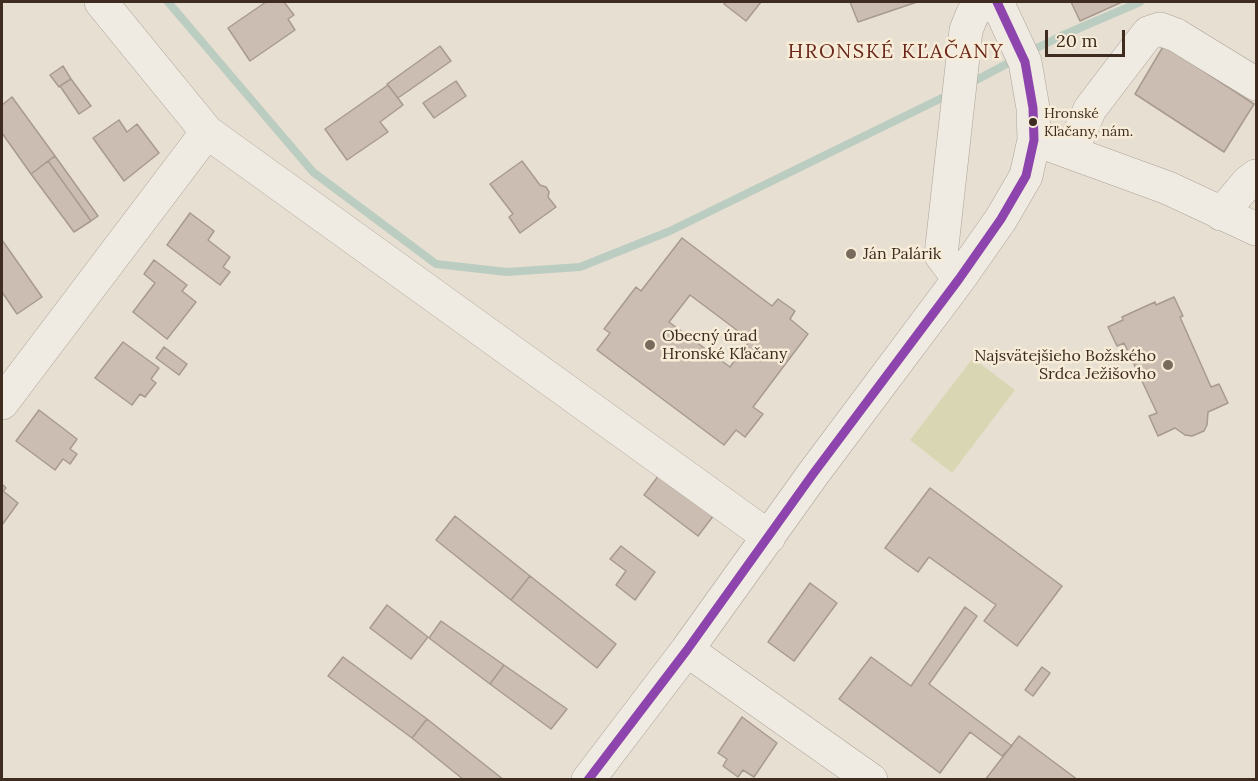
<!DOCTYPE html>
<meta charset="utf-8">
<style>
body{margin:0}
#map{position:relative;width:1258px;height:781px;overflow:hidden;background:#e7dfd1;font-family:Lora,serif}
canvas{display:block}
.frame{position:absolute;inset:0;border:3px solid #3d2c1f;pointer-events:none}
.scale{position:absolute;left:1045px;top:30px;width:80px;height:27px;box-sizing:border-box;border:3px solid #3d2c1f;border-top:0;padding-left:8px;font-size:18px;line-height:21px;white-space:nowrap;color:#3d2c1f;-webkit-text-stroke:4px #f7ecd7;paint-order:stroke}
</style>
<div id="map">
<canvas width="1258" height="781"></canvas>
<div class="frame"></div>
<div class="scale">20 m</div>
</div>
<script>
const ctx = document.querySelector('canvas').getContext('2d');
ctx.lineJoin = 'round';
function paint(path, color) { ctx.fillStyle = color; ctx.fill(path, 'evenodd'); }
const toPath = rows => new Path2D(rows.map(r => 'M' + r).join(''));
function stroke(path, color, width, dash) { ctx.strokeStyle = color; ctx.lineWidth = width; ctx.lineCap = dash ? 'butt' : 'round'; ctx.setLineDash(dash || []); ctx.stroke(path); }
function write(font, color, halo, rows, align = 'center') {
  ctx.font = font + ' Lora,serif'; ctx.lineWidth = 5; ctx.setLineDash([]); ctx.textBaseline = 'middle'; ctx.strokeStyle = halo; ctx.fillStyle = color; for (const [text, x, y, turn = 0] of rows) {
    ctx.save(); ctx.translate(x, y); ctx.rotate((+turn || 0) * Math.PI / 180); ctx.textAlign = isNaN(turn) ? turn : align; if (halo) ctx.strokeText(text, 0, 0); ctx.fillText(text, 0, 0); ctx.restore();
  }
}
const green = toPath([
 [973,358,1015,390,952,473,910,440]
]);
const stream = toPath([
 [168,2,313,172,436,264,507,272,580,267,670,231,952,93],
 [1027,53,1061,36,1140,2],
 [969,84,1016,59]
]);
const building = toPath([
 [266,2,284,2,294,15,288,19,295,30,250,61,228,28,266,2],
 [726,2,761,2,746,21,724,4,726,2],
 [850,2,917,2,858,22,850,2],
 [1071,2,1122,2,1080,21,1071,2],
 [1164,45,1254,104,1224,152,1135,94,1164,45],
 [440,46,451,61,398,98,387,84,440,46],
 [63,66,71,79,59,87,50,75,63,66],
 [71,79,91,106,79,114,60,86,71,79],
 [456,81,466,96,434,118,423,103,456,81],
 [388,85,403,105,380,122,388,132,347,160,325,129,388,85],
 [12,97,55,156,31,174,2,133,2,105,12,97],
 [119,120,127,132,137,124,159,153,124,181,93,138,119,120],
 [55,156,98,216,91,221,48,161,55,156],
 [48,161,91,221,74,232,31,174,48,161],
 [522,161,540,185,546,187,549,192,548,197,556,207,520,233,509,217,513,214,490,184,522,161],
 [190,213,214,231,208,240,230,257,223,267,230,272,220,285,167,245,190,213],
 [682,238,772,306,778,299,795,311,790,319,808,334,753,407,763,414,745,437,736,430,724,445,597,350,610,333,604,329,636,287,641,291,682,238],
 [690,295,750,340,730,367,669,322,690,295],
 [2,240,42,297,17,314,2,292,2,240],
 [154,260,187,285,182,291,196,302,167,339,133,312,155,283,144,274,154,260],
 [1174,297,1183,316,1180,317,1211,387,1219,384,1228,403,1208,412,1207,425,1204,431,1192,436,1185,435,1175,428,1158,436,1149,416,1157,413,1124,343,1117,346,1108,327,1123,320,1122,317,1155,302,1156,305,1174,297],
 [123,342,159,368,151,379,156,383,145,397,140,394,132,405,95,378,123,342],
 [164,347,187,364,179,375,156,358,164,347],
 [39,410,77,439,70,449,77,454,70,464,63,459,55,470,16,441,39,410],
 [659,475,714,515,698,536,644,495,659,475],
 [2,484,6,488,3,491,18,503,2,525,2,484],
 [930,488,1062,586,1017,646,984,621,996,605,929,557,918,572,885,548,930,488],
 [455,516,530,576,511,600,436,540,455,516],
 [621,546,655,572,635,600,616,585,626,571,610,559,621,546],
 [530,576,616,644,597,668,511,600,530,576],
 [810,583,837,603,794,661,768,642,810,583],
 [387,605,428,637,411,659,370,628,387,605],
 [965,607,977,616,929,684,1012,746,1002,756,970,732,940,773,839,699,871,657,911,686,965,607],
 [441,621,504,665,490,684,429,638,441,621],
 [343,657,427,719,412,738,328,676,343,657],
 [504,665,567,709,551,729,490,684,504,665],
 [1042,667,1050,673,1033,696,1025,690,1042,667],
 [742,717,777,743,754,777,743,770,738,777,723,766,727,759,718,753,742,717],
 [427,719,504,780,464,780,412,738,427,719],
 [1019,736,1078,780,985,780,1019,736]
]);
const minor = toPath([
 [101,2,207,132,769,537],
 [1050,145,1168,188,1256,229],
 [1071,152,1090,109,1148,33,1160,29,1176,35,1256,84],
 [1221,214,1248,182,1256,176],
 [959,279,941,255,966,30,973,13,985,2],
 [2,403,207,132],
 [687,650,871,780],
 [588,780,687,650,813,474,959,279,1001,219,1026,176,1034,140,1033,108,1025,62,997,2]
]);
const bus1 = toPath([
 [588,780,687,650,813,474,959,279,1001,219,1026,176,1034,140,1033,108,1025,62,997,2]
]);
const markers = [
 [1033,122,5,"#3d2c1f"],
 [851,254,6,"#786b5d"],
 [650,345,6,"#786b5d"],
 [1168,365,6,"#786b5d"]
];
const busNames = [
 ["Hronské",1044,114],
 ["Kľačany, nám.",1044,132]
];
const poiNames = [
 ["Ján Palárik",863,254],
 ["Obecný úrad",662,336],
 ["Hronské Kľačany",662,354],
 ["Najsvätejšieho Božského",1156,356,"right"],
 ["Srdca Ježišovho",1156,374,"right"]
];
const quarterNames = [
 ["HRONSKÉ KĽAČANY",896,52]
];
paint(green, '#d9d7b3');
stroke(stream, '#bbccc1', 8);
paint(building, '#cbbdb1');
stroke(building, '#a89a8f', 1.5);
stroke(minor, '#ada499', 34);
stroke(minor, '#efeae2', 33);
stroke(bus1, '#8e44ad', 9);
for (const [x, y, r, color] of markers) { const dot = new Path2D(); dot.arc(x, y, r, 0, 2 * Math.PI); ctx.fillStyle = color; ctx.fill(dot); stroke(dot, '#f7ecd7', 2); }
write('14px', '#3d2c1f', '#f7ecd7', busNames, 'left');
write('16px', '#3d2c1f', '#f7ecd7', poiNames, 'left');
ctx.letterSpacing = '1.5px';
write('20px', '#6c281d', '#f7ecd7', quarterNames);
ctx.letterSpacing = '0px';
</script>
